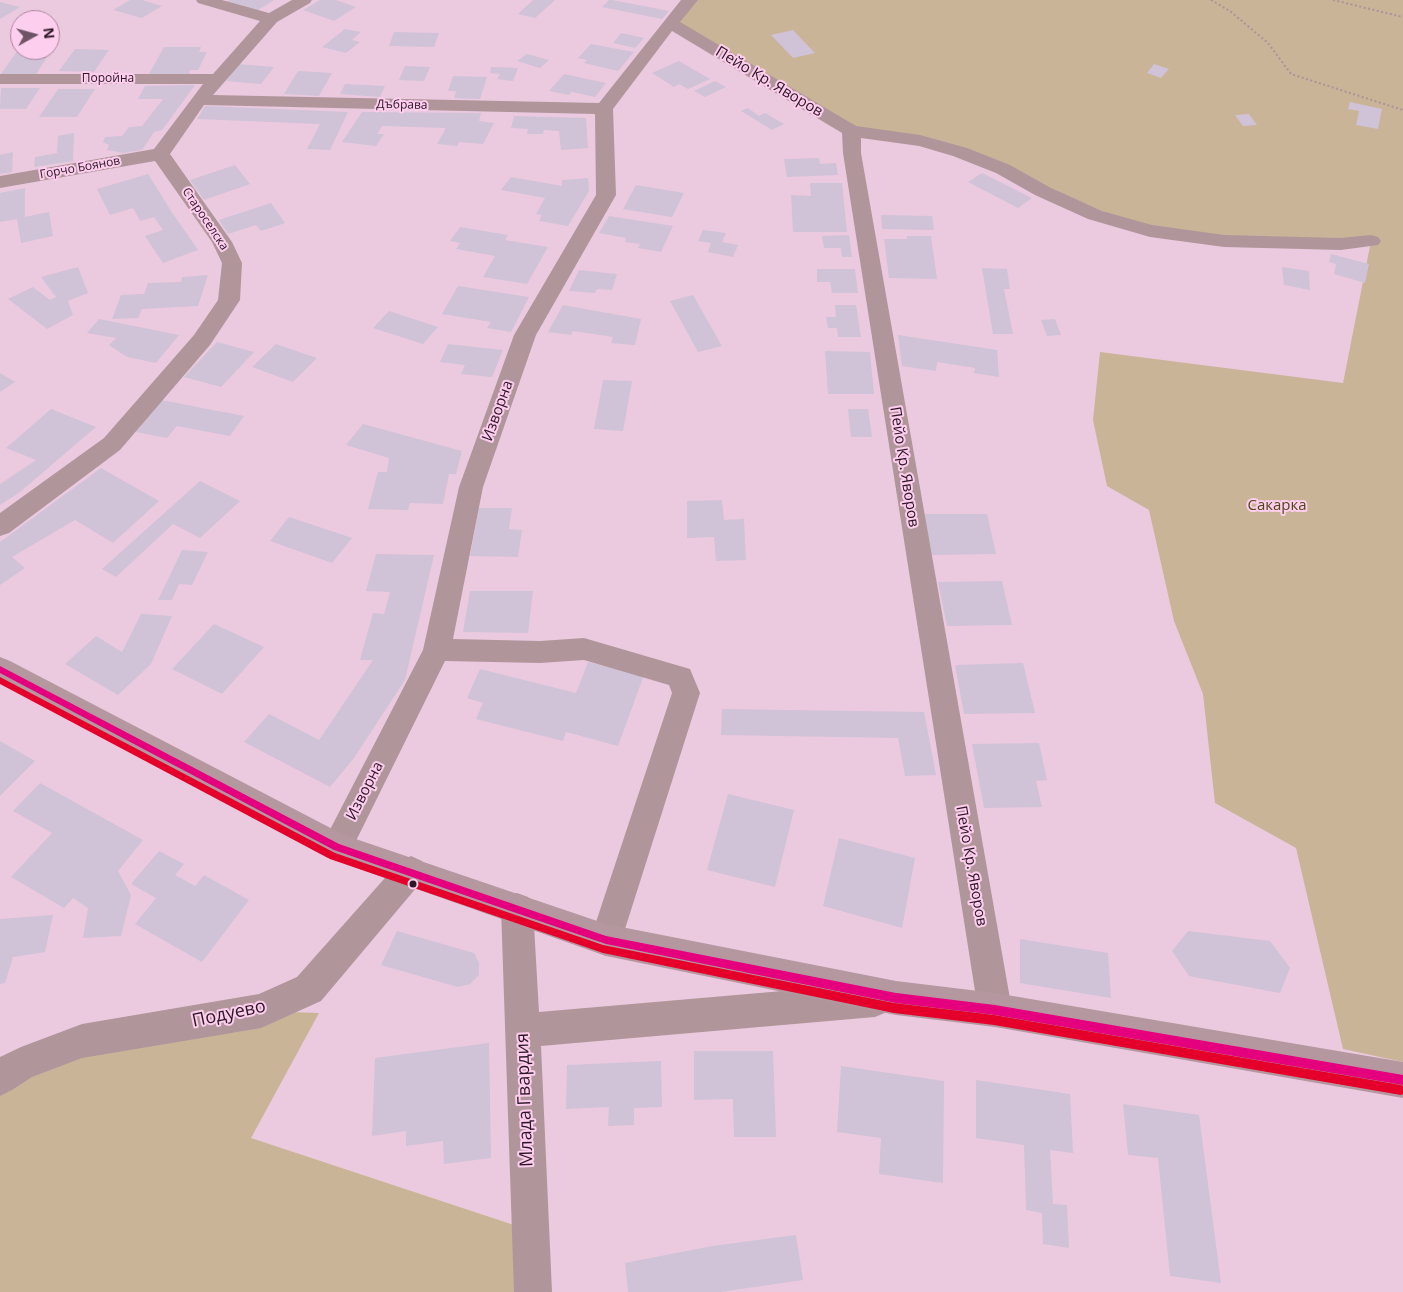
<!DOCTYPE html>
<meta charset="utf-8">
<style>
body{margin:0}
#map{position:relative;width:1403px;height:1292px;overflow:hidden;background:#ebcae0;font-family:"Open Sans",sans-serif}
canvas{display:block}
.north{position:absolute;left:10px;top:10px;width:50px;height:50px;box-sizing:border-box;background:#feceee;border:1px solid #aa849e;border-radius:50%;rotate:83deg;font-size:14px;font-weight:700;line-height:20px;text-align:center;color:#2b1625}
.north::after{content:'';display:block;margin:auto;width:18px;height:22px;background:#6e5566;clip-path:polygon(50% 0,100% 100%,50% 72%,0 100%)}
</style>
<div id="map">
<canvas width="1403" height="1292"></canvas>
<div class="north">N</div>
</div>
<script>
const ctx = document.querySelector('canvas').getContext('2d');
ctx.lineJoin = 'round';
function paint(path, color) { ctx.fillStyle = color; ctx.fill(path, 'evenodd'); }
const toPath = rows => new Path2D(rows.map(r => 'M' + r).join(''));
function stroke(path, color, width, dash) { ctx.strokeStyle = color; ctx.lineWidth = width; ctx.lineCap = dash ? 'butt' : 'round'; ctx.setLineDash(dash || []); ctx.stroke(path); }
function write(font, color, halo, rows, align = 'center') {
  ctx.font = font + ' "Open Sans",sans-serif'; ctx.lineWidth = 4; ctx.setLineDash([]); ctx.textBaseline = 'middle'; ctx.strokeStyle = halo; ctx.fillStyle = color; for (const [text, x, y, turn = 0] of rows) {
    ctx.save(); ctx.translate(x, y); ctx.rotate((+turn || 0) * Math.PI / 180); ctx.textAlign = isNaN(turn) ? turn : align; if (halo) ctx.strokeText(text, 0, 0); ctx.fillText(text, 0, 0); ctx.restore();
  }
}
const green = toPath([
 [690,0,1403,0,1403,1062,1343,1049,1296,848,1215,803,1203,694,1174,621,1149,510,1107,486,1093,420,1100,352,1343,383,1371,241,1341,244,1150,231,960,152,851,131,670,23],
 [261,1011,319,1013,251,1138,529,1230,533,1292,0,1292,0,1077]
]);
const building = toPath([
 [130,0,142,0,162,6,142,18,113,10],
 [229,0,274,0,255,12,224,3],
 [320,0,336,0,356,7,334,21,303,10],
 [533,0,555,0,535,18,518,14],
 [609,0,612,0,669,11,662,19,602,7],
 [0,2,20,7,0,19],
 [345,29,361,32,352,40,360,42,346,53,322,47],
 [793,30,815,53,793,58,771,35],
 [394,32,439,33,434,47,389,46],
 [621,33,644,38,635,48,613,43],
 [591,44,634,52,618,71,584,63,587,60,578,58],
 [164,47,201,47,199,52,207,52,198,70,190,70,189,74,149,74],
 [75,49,109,50,94,72,59,71],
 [18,50,52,50,36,74,1,74],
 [527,54,549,60,540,68,517,61],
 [679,61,710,79,688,89,679,84,674,87,652,73],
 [239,64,274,67,261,84,226,81],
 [1154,64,1169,69,1161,78,1147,73],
 [405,66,430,67,424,81,399,80],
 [491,67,518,68,513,81,497,79,500,74,490,73],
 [298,71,332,73,319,96,284,94],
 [564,74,606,83,595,97,572,92,569,95,549,91],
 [453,76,487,77,480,99,454,98,456,91,448,91],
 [715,81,726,87,705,97,694,91],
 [345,84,385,86,380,97,340,94],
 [195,85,162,130,154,132,142,150,123,153,107,150,109,145,103,142,105,137,122,136,129,127,142,126,163,99,138,99,145,86],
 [1,88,40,88,26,109,0,109],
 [58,89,95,89,77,117,39,117],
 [1350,102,1382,109,1378,129,1356,125,1359,111,1348,109],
 [205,106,348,112,330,150,307,149,320,124,197,119],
 [748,108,759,116,765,113,784,124,772,130,741,111],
 [362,112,481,113,479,121,494,123,483,144,459,142,457,146,437,144,446,128,382,126,377,134,384,134,376,146,342,142],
 [1249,114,1257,125,1243,126,1235,115],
 [514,116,586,118,588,148,561,150,559,131,544,130,543,134,527,134,528,129,511,128],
 [74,133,73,161,34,167,35,157,57,153,58,136],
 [13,152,12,172,0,174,0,155],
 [819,158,820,164,836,163,838,175,787,177,784,159],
 [235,165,250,184,204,200,190,180],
 [982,173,1032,198,1018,208,968,182],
 [148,174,171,211,198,250,163,263,145,236,163,230,154,217,140,221,133,208,110,215,97,189],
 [511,177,562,186,562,180,588,178,589,191,568,226,539,221,542,215,536,214,545,198,501,190],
 [810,183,842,183,847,232,793,232,791,195,811,196],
 [636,185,684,193,672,217,623,209],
 [25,188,25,217,49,212,53,236,21,243,17,219,0,222,0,193],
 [271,203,285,223,261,231,256,225,228,234,219,220],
 [881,215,932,216,934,230,882,229],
 [609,216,673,226,661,252,638,248,640,244,625,242,626,238,599,233],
 [460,227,508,235,505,240,548,247,527,284,483,277,495,256,456,249,460,243,450,241],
 [703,230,726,233,722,242,738,245,733,257,708,252,711,243,698,241],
 [849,235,852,257,842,257,841,248,824,248,822,236],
 [907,236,931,236,937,279,889,278,884,239,907,239],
 [1331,254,1369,264,1365,283,1334,274,1336,264,1329,262],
 [78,267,88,293,68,301,73,315,47,329,8,299,33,287,50,300,56,297,41,277],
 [1282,267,1309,271,1310,290,1284,285],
 [982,268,1007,269,1010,289,1004,289,1013,334,993,334],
 [817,269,855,269,858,293,832,293,830,282,817,282],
 [579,270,617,274,612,290,597,289,595,293,569,291],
 [208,275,198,306,142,309,138,318,112,319,121,295,144,294,148,283,181,282,182,277],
 [458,286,529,297,511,332,487,328,491,322,442,314],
 [693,295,722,346,698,352,670,301],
 [563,305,641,319,635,345,611,343,613,337,573,331,571,335,548,332],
 [835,305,856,305,861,337,838,337,837,328,828,328,826,317,836,317],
 [389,311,438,327,423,344,373,328],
 [99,319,179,335,156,363,127,357,109,345,116,338,87,333],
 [1055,319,1061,335,1047,336,1041,320],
 [898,335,997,350,999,377,974,373,975,368,937,362,936,371,902,366],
 [217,342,254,352,221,387,184,377],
 [276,344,317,358,293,382,252,367],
 [448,344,503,350,492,377,461,374,465,365,440,362],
 [825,351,870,352,874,394,828,394],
 [0,373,15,382,0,392],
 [603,380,632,381,623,431,594,429],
 [161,400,244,416,230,436,177,426,167,438,136,432],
 [51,409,96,427,20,492,0,505,0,484,36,460,6,448],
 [848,409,868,409,872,437,851,437],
 [363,424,462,451,456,474,449,474,443,504,410,503,408,510,368,509,378,472,387,472,389,458,346,445],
 [101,468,159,501,113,543,75,520,12,557,25,568,0,585,0,542],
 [200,481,240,501,200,538,173,524,116,577,102,569],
 [722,500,724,520,744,519,746,560,716,561,714,537,687,538,687,501],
 [479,508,512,508,509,529,522,530,518,557,470,556],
 [924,514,987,514,996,554,931,555],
 [289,517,352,538,332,563,270,541],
 [182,550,208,552,192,585,179,584,172,600,158,600],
 [376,554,434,555,405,680,354,758,330,787,244,742,269,714,319,740,373,660,360,660,373,613,384,614,390,592,366,591],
 [1002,581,1012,625,947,626,938,582],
 [470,591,533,591,528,633,463,632],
 [141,614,172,616,151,664,118,695,65,664,96,636,122,652],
 [214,624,264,647,222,694,172,669],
 [588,662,644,675,618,746,566,732,563,741,476,719,483,703,467,698,480,669,576,693],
 [1023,663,1035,713,964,714,955,665],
 [722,709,924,712,936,775,905,776,898,738,721,735],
 [0,741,35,761,0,796],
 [1039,743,1047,780,1036,781,1042,807,984,808,972,744],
 [40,783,143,840,118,871,131,895,121,936,83,938,88,908,73,898,64,908,11,877,52,833,13,811],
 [728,794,794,810,775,887,707,870],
 [839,838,915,858,902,928,823,906],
 [159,851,184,864,175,875,195,886,204,875,249,900,202,962,135,924,156,898,131,884],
 [53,915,45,952,13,957,5,983,0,984,0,919],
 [397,931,474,953,479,963,479,975,470,984,458,987,381,965],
 [1188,931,1270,941,1290,968,1280,993,1189,976,1172,951],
 [1020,939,1108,953,1111,998,1020,983],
 [489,1043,491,1158,444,1164,443,1141,406,1146,406,1131,372,1136,375,1058],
 [694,1051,773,1051,776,1137,734,1137,733,1099,694,1100],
 [661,1061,662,1107,634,1108,634,1125,608,1126,609,1107,566,1109,567,1065],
 [841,1066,944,1081,943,1183,879,1174,881,1138,837,1132],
 [976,1080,1070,1094,1073,1153,1050,1150,1053,1204,1067,1205,1069,1248,1043,1244,1042,1213,1026,1210,1024,1145,976,1138],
 [1123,1104,1199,1115,1221,1283,1170,1276,1158,1158,1128,1155],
 [796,1235,803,1280,720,1292,628,1292,625,1263,712,1246]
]);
const path = toPath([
 [1211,0,1230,11,1268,43,1291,74,1403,110],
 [1333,0,1403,17]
]);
const minor = toPath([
 [196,0,222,0,269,13,292,0,312,0,310,3,277,22,213,95,599,103,681,0,698,0,680,22,856,126,920,135,967,148,1010,165,1049,187,1102,211,1152,225,1224,235,1341,238,1371,235,1378,237,1381,241,1378,245,1341,250,1224,247,1150,237,1088,219,1035,195,996,173,953,156,919,146,861,138,861,153,1012,1010,1007,1022,995,1027,983,1022,978,1010,843,153,842,133,672,31,613,109,616,195,536,335,483,487,453,639,540,641,584,638,690,669,700,693,618,951,606,956,594,951,590,940,672,693,669,685,584,660,540,663,445,661,348,857,337,861,326,857,321,847,423,650,459,487,514,335,596,195,595,114,204,105,170,154,232,242,242,263,240,300,210,345,120,450,9,533,0,536,0,513,104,438,194,335,218,300,222,263,212,242,155,161,0,188,0,176,154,149,203,84,0,84,0,74,213,74,260,21,198,3,196,0],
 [411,856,422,861,427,871,422,881,321,1001,261,1028,82,1058,32,1077,12,1090,0,1096,0,1057,21,1047,82,1024,259,994,297,977,400,861,411,856],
 [517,893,528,897,533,908,539,1012,875,983,887,988,892,1000,887,1012,875,1017,541,1046,552,1292,514,1292,501,908,506,897,517,893]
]);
const major = toPath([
 [0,657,10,661,344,835,606,924,896,981,995,993,1403,1062,1403,1098,995,1027,896,1015,606,956,326,857,0,682,0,657]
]);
const bus1 = toPath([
 [0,666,339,844,606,936,896,993,995,1005,1403,1075,1403,1085,995,1015,896,1003,606,944,334,850,0,673,0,666]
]);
const bus2 = toPath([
 [0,677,335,853,603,945,894,1003,994,1015,1401,1085,1403,1086,1403,1094,1401,1095,994,1025,894,1013,603,953,330,859,0,684,0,677]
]);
const markers = [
 [413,884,4.5,"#2b1625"]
];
const farStreetnames = [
 ["Поройна",108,79],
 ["Дъбрава",402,105,1],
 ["Горчо Боянов",80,168,-10],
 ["Староселска",205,219,56]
];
const streetNames = [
 ["Пейо Кр. Яворов",769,82,31],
 ["Изворна",498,411,-70],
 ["Пейо Кр. Яворов",904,467,81],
 ["Изворна",365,791,-63],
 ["Пейо Кр. Яворов",971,866,80]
];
const parkNames = [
 ["Сакарка",1277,506]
];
const nearStreetnames = [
 ["Подуево",229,1014,-12],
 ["Млада Гвардия",525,1100,-92]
];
paint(green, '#c9b497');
paint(building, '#d0c2d7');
stroke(path, '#aa949a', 2, [2, 2.5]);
paint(minor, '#b0969a');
paint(major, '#b4979f');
paint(bus1, '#e5007d');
paint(bus2, '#e4002b');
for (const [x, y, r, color] of markers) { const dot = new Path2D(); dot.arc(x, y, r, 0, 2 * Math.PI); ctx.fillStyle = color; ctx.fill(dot); stroke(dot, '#feceee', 2); }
write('12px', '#2b1625', '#feceee', farStreetnames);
write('15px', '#2b1625', '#feceee', streetNames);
write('15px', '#4e4616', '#feceee', parkNames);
write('18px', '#2b1625', '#feceee', nearStreetnames);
</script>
